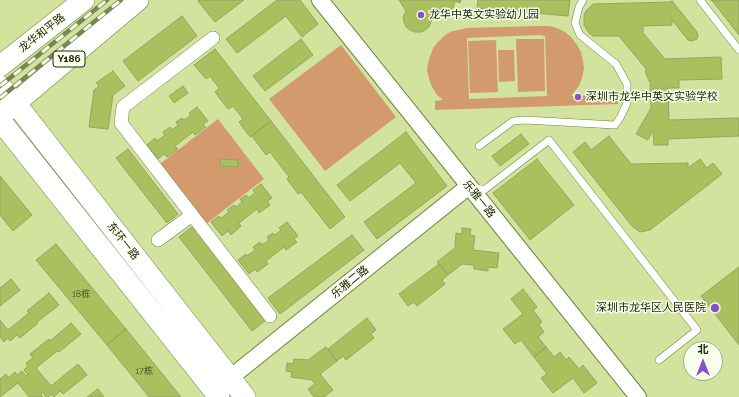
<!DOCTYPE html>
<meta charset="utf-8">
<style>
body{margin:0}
#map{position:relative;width:739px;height:397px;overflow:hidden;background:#d2e39e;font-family:Raleway,"Noto Sans SC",sans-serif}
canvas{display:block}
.north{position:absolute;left:683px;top:341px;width:40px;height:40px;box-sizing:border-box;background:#f8feea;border:1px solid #a2a890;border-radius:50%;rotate:0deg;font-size:11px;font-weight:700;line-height:16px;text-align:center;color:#20260a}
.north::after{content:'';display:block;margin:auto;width:14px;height:18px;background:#8452cb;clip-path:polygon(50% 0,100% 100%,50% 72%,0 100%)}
</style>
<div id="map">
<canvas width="739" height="397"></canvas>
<div class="north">北</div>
</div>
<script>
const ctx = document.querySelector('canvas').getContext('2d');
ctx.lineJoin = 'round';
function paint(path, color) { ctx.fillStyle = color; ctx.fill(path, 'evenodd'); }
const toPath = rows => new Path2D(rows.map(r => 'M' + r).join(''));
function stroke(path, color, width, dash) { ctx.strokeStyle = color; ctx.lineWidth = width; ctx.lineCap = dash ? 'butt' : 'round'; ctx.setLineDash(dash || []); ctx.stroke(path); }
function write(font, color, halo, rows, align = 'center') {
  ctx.font = font + ' Raleway,"Noto Sans SC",sans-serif'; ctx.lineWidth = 3; ctx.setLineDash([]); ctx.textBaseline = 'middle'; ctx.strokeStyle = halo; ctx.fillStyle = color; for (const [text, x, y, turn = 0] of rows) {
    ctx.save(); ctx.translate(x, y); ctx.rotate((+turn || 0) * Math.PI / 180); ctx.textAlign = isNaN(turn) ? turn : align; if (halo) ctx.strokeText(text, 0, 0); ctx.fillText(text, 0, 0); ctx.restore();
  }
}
const green = toPath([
 [540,26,549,26,557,28,565,32,572,38,577,45,581,52,583,61,584,69,582,78,579,86,571,96,617,95,618,104,435,110,435,101,443,100,437,95,432,87,429,79,427,70,428,63,433,48,438,42,444,36,450,32,466,28],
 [540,35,545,36,547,96,469,99,467,38],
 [516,39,544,39,545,91,518,92],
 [496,40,498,92,470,93,468,41],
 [341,45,396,117,325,171,269,99],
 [498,50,514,50,515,81,499,82],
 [218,119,264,179,206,224,160,164]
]);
const building = toPath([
 [199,0,244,0,215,22,198,1,199,0],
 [277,0,300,0,318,24,302,37,286,16,237,53,226,39,277,0],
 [399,0,461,0,460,3,455,1,453,8,432,19,429,27,425,30,421,32,415,32,410,30,406,27,404,22,403,17,406,11,399,0],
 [478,0,570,0,568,16,477,8,478,0],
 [711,0,739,0,739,35,714,3,711,0],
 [672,1,697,32,698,36,697,39,692,41,688,40,672,20,672,25,643,26,643,33,665,59,721,57,722,79,679,80,679,88,668,88,669,120,739,118,739,136,668,139,668,145,654,145,653,130,648,140,636,134,651,108,650,81,649,81,645,71,647,70,619,36,593,36,589,33,584,25,584,16,586,11,593,4,671,2,672,1],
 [182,16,197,36,138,81,123,61,182,16],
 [301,39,313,55,265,91,253,76,301,39],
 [215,49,271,121,250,137,239,122,243,119,233,106,228,109,215,92,219,88,210,76,206,79,194,65,215,49],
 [113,71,125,86,113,95,108,129,89,127,94,90,99,86,96,83,113,71],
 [183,86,188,93,174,103,169,96,183,86],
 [197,107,208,121,203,124,206,127,195,135,193,132,175,146,178,149,167,157,164,154,158,159,147,145,155,138,157,141,165,135,163,132,170,127,172,130,178,125,176,122,182,118,184,120,191,115,189,113,197,107],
 [271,121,345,217,330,229,301,192,298,194,287,179,289,177,270,152,266,155,252,136,271,121],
 [406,132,447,186,377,239,364,222,416,183,400,163,350,201,337,185,406,132],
 [521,134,529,144,500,166,492,156,521,134],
 [609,136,631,164,688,163,688,168,700,159,707,168,713,163,722,174,650,230,640,232,632,226,573,152,585,142,591,150,609,136],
 [128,149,178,214,167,223,116,158,128,149],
 [220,159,238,160,238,167,220,166,220,159],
 [537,159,574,205,530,240,493,193,537,159],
 [0,176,32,215,13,231,0,215,0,176],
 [261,184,272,198,267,201,270,205,259,213,257,209,239,223,241,226,231,235,228,231,222,236,211,222,219,216,221,218,229,212,227,210,234,205,236,207,242,202,240,199,246,195,248,198,255,193,253,190,261,184],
 [287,222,298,236,294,239,297,242,286,250,284,247,266,261,268,264,257,272,255,269,249,274,238,260,246,254,247,256,255,250,253,247,260,242,262,245,269,240,267,237,273,233,275,235,281,230,279,228,287,222],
 [193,226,266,320,252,331,179,237,193,226],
 [462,228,471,229,470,235,475,236,473,250,499,253,497,268,488,267,488,271,474,269,474,265,462,264,448,275,437,262,455,248,456,233,462,234,462,228],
 [352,235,364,250,280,314,268,298,352,235],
 [56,244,126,329,107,345,36,260,56,244],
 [439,264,448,275,442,280,445,284,417,306,414,302,408,306,399,294,439,264],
 [739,267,739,345,701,296,739,267],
 [11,279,20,290,0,306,0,288,11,279],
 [523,289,537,307,533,310,542,322,539,325,544,332,538,337,546,347,534,357,521,340,515,344,503,329,523,314,511,299,523,289],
 [49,293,59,305,37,322,38,323,20,338,17,335,10,341,8,338,4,342,0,337,0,320,8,330,29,313,27,311,49,293],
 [367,318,376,330,371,334,374,338,346,360,343,356,337,361,328,349,367,318],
 [71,323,81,334,59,352,57,351,36,368,51,386,78,364,87,375,63,394,60,391,54,397,52,394,48,397,46,397,43,392,41,394,43,397,29,397,18,383,0,397,0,379,6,374,8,378,15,372,17,375,22,371,26,376,28,375,24,370,28,366,26,363,33,358,30,354,49,339,50,341,71,323],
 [126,329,181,397,149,397,107,345,126,329],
 [326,347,337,361,320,374,333,390,324,397,314,397,308,389,315,384,312,380,291,377,292,372,286,371,287,363,293,364,294,359,308,360,326,347],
 [546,347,554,357,560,352,566,360,569,357,579,369,583,365,597,383,584,393,573,378,553,393,541,378,547,374,534,357,546,347],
 [98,389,104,397,87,397,98,389]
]);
const service = toPath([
 [700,0,739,50],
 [479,146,513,121,525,120,615,125,620,118,627,103,627,84,616,64,580,35,575,23,579,7,583,0],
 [473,187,484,190,549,140,697,330,659,360]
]);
const minor = toPath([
 [213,38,123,107,121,123,270,316],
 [158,240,192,215]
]);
const tertiary = toPath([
 [320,0,638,397],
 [230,378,469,186]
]);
const primary = toPath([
 [0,66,84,0],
 [0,86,16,104,245,397],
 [5,112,138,0],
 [0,120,219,397]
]);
const rail = toPath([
 [0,86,107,0],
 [0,98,121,0]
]);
const markers = [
 [421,15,4,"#8452cb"],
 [578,97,4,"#8452cb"],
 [715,308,5,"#8452cb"]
];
const numberNames = [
 ["18栋",81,294],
 ["17栋",144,371]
];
const shields = [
 [69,59,32]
];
const shieldNames = [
 ["Y186",69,59]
];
const poiNames = [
 ["龙华中英文实验幼儿园",429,15],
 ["深圳市龙华中英文实验学校",586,97],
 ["深圳市龙华区人民医院",706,308,"right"]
];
const streetNames = [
 ["龙华和平路",42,33,-38],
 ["乐雅一路",479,199,51],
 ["东环一路",123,241,52],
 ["乐雅二路",350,282,-39]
];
paint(green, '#d29a6d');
paint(building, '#aabf5e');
stroke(building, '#94a462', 1);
stroke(service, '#72803f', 8);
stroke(minor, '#72803f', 14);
stroke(tertiary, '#72803f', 18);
stroke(primary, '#72803f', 22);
stroke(service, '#fff', 7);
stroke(minor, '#fff', 13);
stroke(tertiary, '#fff', 16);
stroke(primary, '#fff', 21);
stroke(rail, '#798554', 4.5);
stroke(rail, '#f8feea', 3, [9]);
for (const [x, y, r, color] of markers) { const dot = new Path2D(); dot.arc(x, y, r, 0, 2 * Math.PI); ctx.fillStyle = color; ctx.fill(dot); stroke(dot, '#f8feea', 1.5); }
write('9px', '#424c1f', null, numberNames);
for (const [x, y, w] of shields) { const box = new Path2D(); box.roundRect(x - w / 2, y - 8, w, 16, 3); ctx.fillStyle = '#f8feea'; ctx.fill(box); stroke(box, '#20260a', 1); }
write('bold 10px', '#20260a', null, shieldNames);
write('11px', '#20260a', '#f8feea', poiNames, 'left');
write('11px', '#20260a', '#f8feea', streetNames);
</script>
